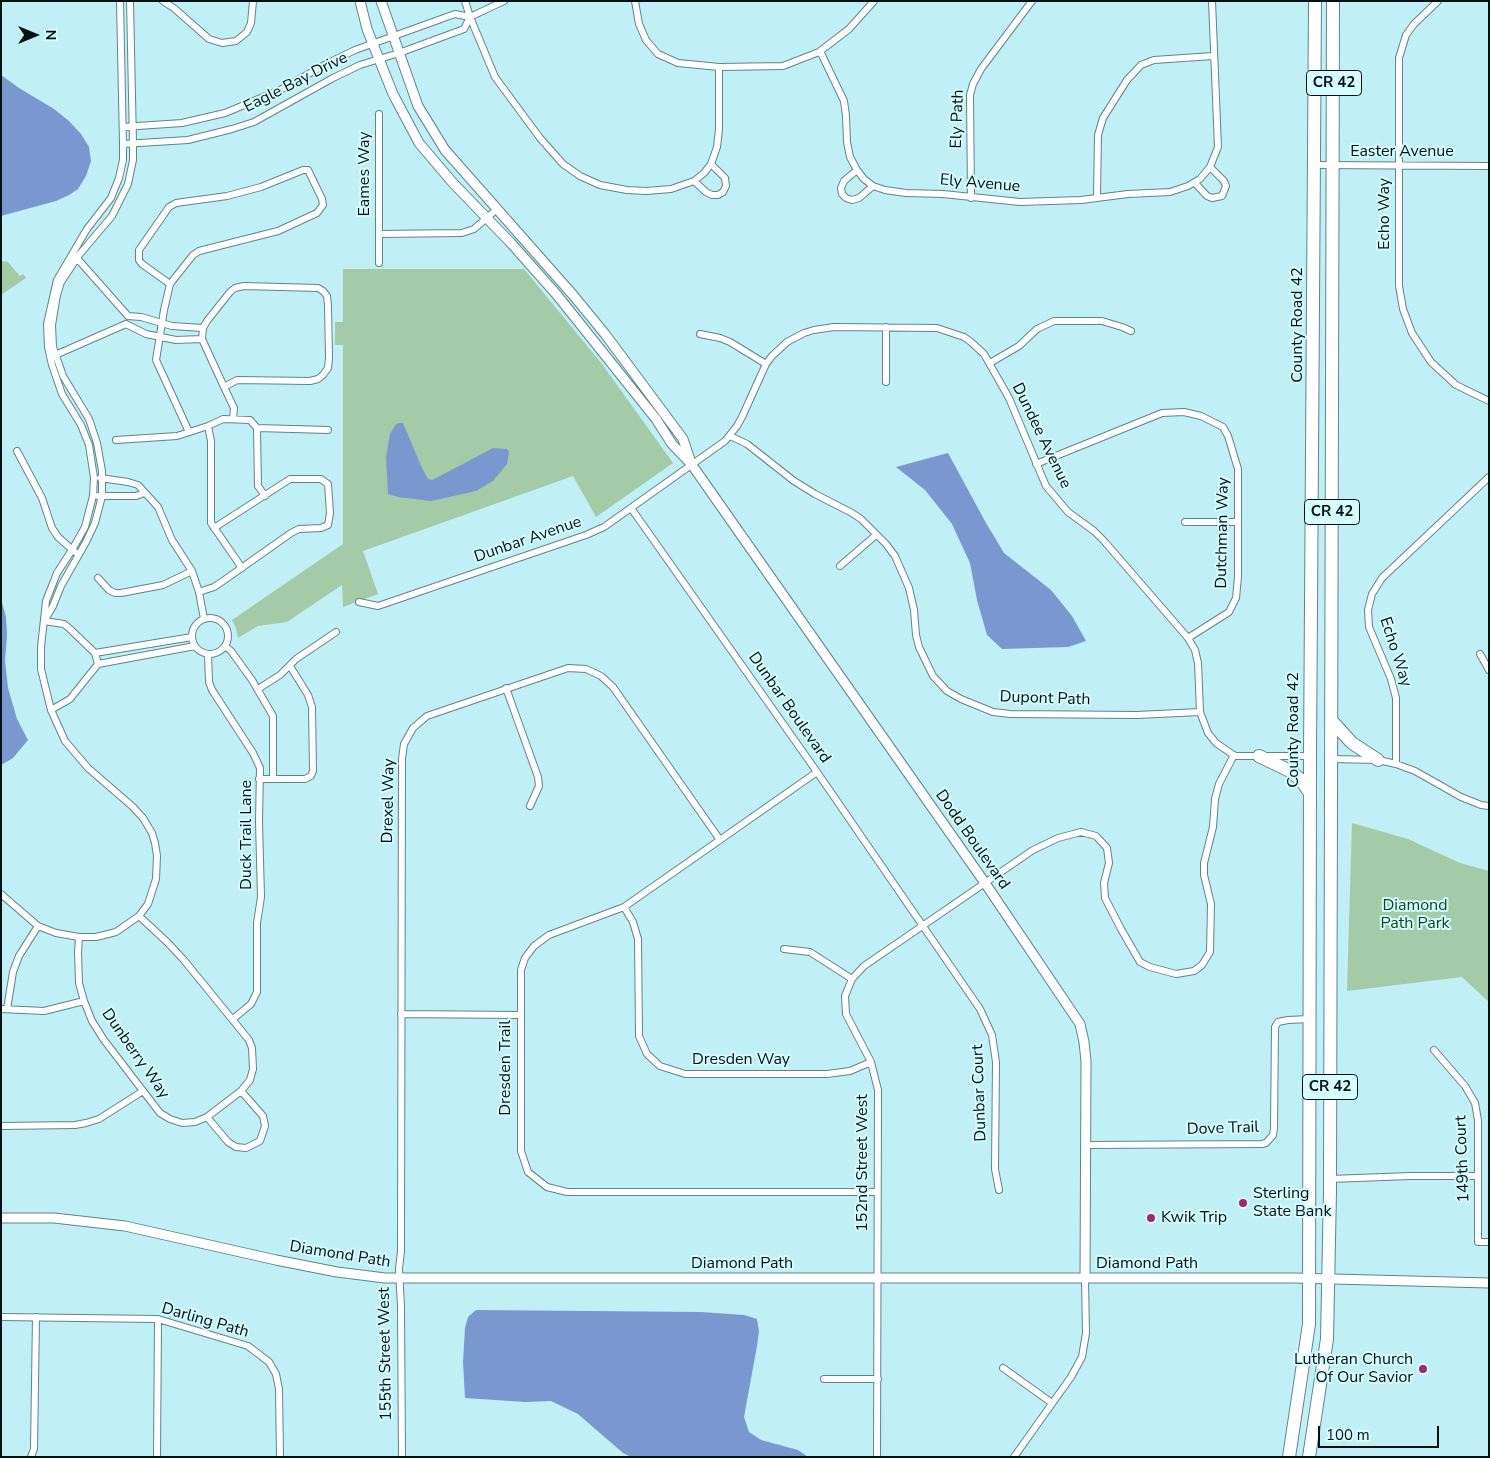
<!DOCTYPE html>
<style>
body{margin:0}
#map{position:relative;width:1490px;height:1458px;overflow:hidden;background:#c0eff5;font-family:"Nunito Sans",sans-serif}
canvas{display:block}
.frame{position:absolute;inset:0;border:2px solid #021113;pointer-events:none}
.north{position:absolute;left:10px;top:10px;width:50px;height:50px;-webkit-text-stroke:4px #d5fbff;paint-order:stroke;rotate:90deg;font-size:14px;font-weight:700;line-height:20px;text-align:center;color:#021113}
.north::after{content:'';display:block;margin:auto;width:18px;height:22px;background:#021113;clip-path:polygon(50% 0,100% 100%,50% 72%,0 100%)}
.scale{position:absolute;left:1318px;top:1426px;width:121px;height:22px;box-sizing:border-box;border:2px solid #021113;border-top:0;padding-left:6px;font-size:15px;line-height:18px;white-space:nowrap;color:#021113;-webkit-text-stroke:4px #d5fbff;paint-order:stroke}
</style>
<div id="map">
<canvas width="1490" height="1458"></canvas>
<div class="frame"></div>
<div class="north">N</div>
<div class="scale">100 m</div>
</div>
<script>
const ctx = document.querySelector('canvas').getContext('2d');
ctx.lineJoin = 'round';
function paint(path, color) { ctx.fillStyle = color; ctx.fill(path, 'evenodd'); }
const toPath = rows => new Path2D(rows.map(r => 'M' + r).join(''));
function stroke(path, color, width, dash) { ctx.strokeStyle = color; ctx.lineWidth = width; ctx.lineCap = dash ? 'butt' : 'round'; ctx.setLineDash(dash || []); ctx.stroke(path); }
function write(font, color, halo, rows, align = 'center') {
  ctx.font = font + ' "Nunito Sans",sans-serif'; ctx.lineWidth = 4; ctx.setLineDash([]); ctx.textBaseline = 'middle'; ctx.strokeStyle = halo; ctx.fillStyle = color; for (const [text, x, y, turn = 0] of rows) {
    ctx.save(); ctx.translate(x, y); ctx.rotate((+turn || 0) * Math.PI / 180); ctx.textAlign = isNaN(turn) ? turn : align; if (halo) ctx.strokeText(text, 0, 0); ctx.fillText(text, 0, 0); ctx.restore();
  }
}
const green = toPath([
 [1,261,8,262,20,276,23,274,26,278,1,295],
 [343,269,524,269,602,364,673,463,596,517,573,476,363,551,378,594,343,607,342,585,287,622,258,626,238,638,236,628,232,620,343,544,343,345,335,345,335,322,343,322],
 [1352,823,1408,839,1460,863,1489,871,1489,1002,1462,977,1347,991]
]);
const water = toPath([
 [1,75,19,88,54,109,69,121,81,134,89,147,91,161,86,176,78,189,69,195,56,201,1,216],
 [400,423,403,423,421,466,428,479,432,480,442,475,493,448,507,449,509,452,507,464,493,481,476,491,431,501,398,497,388,494,386,457,390,434,396,424],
 [948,453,986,523,1004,553,1051,590,1072,616,1086,641,1068,647,1002,649,987,635,977,600,970,563,952,524,925,490,896,467],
 [1,599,6,617,7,635,5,661,8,688,17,719,28,740,13,758,1,765],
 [476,1310,701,1312,744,1315,757,1319,759,1331,757,1346,744,1417,749,1432,761,1440,798,1450,808,1457,631,1457,623,1453,578,1414,551,1401,525,1402,465,1398,463,1362,465,1328,468,1317]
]);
const street = toPath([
 [163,1,175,9,209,39,222,43,236,41,247,32,251,23,253,1],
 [465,1,470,17,495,77,540,138,563,164,580,176,600,185,627,190,646,191,671,189,694,181,704,173,711,164,717,147,719,129,719,67],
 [635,1,639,24,646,40,658,54,678,63,719,67,783,66,819,52,849,29,874,1],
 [1438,1,1414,24,1406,35,1399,58,1399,286,1403,309,1412,333,1431,362,1456,385,1489,401],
 [820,51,844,101,846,116,847,142,850,157,857,170,864,179,873,186,885,190,906,193,943,194,1020,202,1081,200,1128,194,1170,192,1188,186,1200,179,1210,167,1218,147,1212,1],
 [379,114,379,263],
 [123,127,182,123,225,113,280,90,328,63,355,50,455,14,470,17],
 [123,144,188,140,232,129,254,122,333,78,360,65,399,53,464,29,470,17,504,1],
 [1315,165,1489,166],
 [857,170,844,181,841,188,842,194,846,198,852,200,859,198,873,186],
 [694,181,706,192,712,195,718,195,723,192,726,186,725,178,711,164],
 [1195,183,1207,196,1212,198,1222,196,1226,186,1224,181,1210,167],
 [1097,197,1098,135,1103,118,1127,80,1141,65,1154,60,1213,56],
 [971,198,970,95,973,84,981,69,1032,1],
 [379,234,462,233,474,229,497,209],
 [75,256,128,316,141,317,172,326,203,328],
 [170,284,193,255,199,251,278,231,317,213,323,205,322,199,308,170,303,170,261,187,227,196,176,203,169,207,139,250,139,260,142,264,170,284,164,310,156,360,189,432],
 [126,324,146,334,176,340,202,339],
 [886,327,886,382],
 [700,334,720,338,730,342,766,364],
 [53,356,126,324],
 [990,363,1019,346,1037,329,1054,321,1102,321,1122,327,1131,331],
 [224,387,237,380,310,381,318,379,323,375,328,368,329,358,328,305,327,296,323,291,318,288,244,286,235,288,230,292,207,321,203,328,202,339,224,387,234,408,233,419],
 [208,426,211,441,211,523,242,568],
 [257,428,258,486,265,496],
 [730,436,747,444,794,481,815,494,852,513,861,519,886,544,895,556,909,588,914,610,916,635,919,647,933,676,947,691,961,699,993,712,1010,714,1137,715,1200,712],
 [116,440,177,436,208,426,223,419,250,420,257,428,328,430],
 [17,451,42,498,52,528,58,537,75,552],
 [1036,464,1162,413,1184,412,1201,416,1223,427,1228,436,1238,469,1238,577,1236,598,1229,612,1188,638],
 [100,478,128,482,138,485,158,507,172,540,192,571,199,592,204,619],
 [98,496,136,496,144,493],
 [631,508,817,772,980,1009,992,1035,996,1062,995,1169,999,1190],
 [1185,522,1237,522],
 [840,566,876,535],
 [98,578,109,590,115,593,121,593,163,585,192,571],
 [199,592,214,587,223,581,291,533,299,529,321,528,328,525,330,513,328,484,321,479,290,479,214,528],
 [359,602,378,606,586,535,604,527,725,441,737,426,742,417,766,364,772,356,787,342,804,333,814,330,834,327,937,328,964,337,971,342,984,354,1009,398,1046,486,1068,512,1094,531,1104,541,1188,638,1195,650,1198,663,1200,712,1208,733,1216,743,1235,756,1310,756],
 [46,618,53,606,61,586,86,542,95,523,102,496,102,471,97,443,89,419,63,376,53,347,52,325,57,295,61,282,79,255,112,216,128,184,133,160,133,143,130,1],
 '192 636a18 18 0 1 1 36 0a18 18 0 1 1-36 0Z',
 [44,621,64,624,70,629,95,653,98,664],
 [225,646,231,651,252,680,273,716,273,779,259,779],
 [95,653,192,637],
 [208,654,209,682,212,690,253,753,260,768,259,822,261,897,257,923,257,992,251,1004,233,1019],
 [1480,654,1489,670],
 [506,688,538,777,539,786,530,806],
 [258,689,280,675,296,659,336,632],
 [51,710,70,699,98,664,195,646],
 [1331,759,1378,760,1396,764,1415,771,1461,797,1481,805,1489,806],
 [1396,764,1396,698,1391,679,1369,627,1368,610,1372,594,1382,578,1489,477],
 [817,772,624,907,549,935,534,946,525,958,521,970,521,1151,528,1172,547,1187,567,1192,877,1192],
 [273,779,305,779,311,776,313,771,312,707,308,695,290,666],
 [1,894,38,926,56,933,79,937,96,937,116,932,139,916,148,904,156,879,157,856,155,843,152,833,143,818,133,807,88,768,65,741,51,710,41,669,41,647,46,601,57,573,72,550,85,527,93,496,94,478,89,445,81,425,62,394,52,365,48,347,47,324,57,280,87,229,111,198,119,178,123,160,123,144,120,1],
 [624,907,633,922,638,939,639,1036,647,1054,660,1066,685,1074,827,1074,850,1071,871,1062],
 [79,937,78,952,79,983,84,1001,92,1021,104,1040,160,1113,170,1119,182,1123,195,1122,207,1117,241,1091,250,1080,253,1069,252,1048,249,1040,183,959,167,942,139,916],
 [784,949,810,952,852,979],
 [1,1009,44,1011,84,1001],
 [7,1009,13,972,19,956,38,926],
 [401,1014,520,1015],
 [1434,1050,1465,1086,1475,1103,1478,1120,1478,1242,1489,1242],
 [207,1117,228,1142,236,1147,246,1148,260,1141,265,1126,263,1116,241,1091],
 [1,1126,75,1125,86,1123,99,1119,143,1091],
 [1086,1145,1262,1144,1266,1143,1273,1135,1274,1128,1275,1027,1278,1022,1288,1020,1309,1019],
 [1330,1179,1411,1176,1478,1176],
 [1,1317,158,1319,248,1346,269,1362,276,1374,279,1389,280,1457],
 [1003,1368,1052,1403],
 [824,1379,878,1379],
 [31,1457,34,1449,36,1317],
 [157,1457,158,1319],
 [402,1457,401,1306,399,1269,401,1251,402,759,404,744,413,728,427,716,568,668,586,669,601,676,613,687,720,840],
 [877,1457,878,1090,871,1062,846,1014,845,996,852,979,864,966,1033,850,1058,838,1081,832,1096,836,1107,848,1109,863,1104,883,1105,898,1121,929,1140,962,1150,967,1176,974,1194,971,1202,965,1210,952,1211,904,1204,875,1204,863,1213,827,1215,799,1219,784,1234,755],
 [1014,1457,1071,1377,1082,1357,1086,1333,1085,1279]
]);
const secondary = toPath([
 [360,1,367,29,393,94,419,143,453,183,510,242,557,295,656,419,672,444,692,465,985,883,1080,1024,1084,1042,1086,1061,1085,1279],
 [381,1,418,106,445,150,573,295,605,334,683,439,690,460],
 [1,1218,54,1218,125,1226,276,1260,337,1272,385,1278,1294,1278,1489,1283]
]);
const highway = toPath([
 [1331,720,1352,743,1378,760],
 [1259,756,1290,771,1301,780,1310,793],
 [1289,1457,1309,1324,1310,756,1315,1],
 [1309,1457,1327,1339,1330,1191,1333,1]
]);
const markers = [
 [1243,1203,5,"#a42577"],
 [1151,1218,5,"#a42577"],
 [1423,1369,5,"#a42577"]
];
const shields = [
 [1334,83,55],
 [1332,512,55],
 [1330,1087,55]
];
const shieldNames = [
 ["CR 42",1334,83],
 ["CR 42",1332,512],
 ["CR 42",1330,1087]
];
const streetNames = [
 ["Eagle Bay Drive",296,83,-27],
 ["Ely Path",958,119,-88],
 ["Easter Avenue",1402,152],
 ["Eames Way",365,174,-90],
 ["Ely Avenue",980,184,5],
 ["Echo Way",1385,214,-90],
 ["County Road 42",1298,325,-90],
 ["Dundee Avenue",1041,436,64],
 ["Dutchman Way",1223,533,-89],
 ["Dunbar Avenue",528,540,-19],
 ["Echo Way",1395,652,72],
 ["Dupont Path",1045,699,2],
 ["Dunbar Boulevard",789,708,55],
 ["County Road 42",1294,730,-90],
 ["Drexel Way",389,801,-89],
 ["Duck Trail Lane",247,835,-90],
 ["Dodd Boulevard",972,840,55],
 ["Dunberry Way",135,1054,55],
 ["Dresden Way",741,1060],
 ["Dresden Trail",506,1068,-90],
 ["Dunbar Court",980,1093,-92],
 ["Dove Trail",1223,1129,-2],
 ["149th Court",1463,1159,-92],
 ["152nd Street West",863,1163,-90],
 ["Diamond Path",340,1255,9],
 ["Diamond Path",742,1264],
 ["Diamond Path",1147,1264],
 ["Darling Path",205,1321,16],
 ["155th Street West",386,1354,-91]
];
const parkNames = [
 ["Diamond",1415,906],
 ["Path Park",1415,924]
];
const poiNames = [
 ["Sterling",1253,1194],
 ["State Bank",1253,1212],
 ["Kwik Trip",1161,1218],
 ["Lutheran Church",1413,1360,"right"],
 ["Of Our Savior",1413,1378,"right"]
];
paint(green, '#a3cba7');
paint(water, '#7898cf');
stroke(street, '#5a878c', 8);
stroke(secondary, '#5a878c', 11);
stroke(highway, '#5a878c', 14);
stroke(street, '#fff', 6);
stroke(secondary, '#fff', 9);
stroke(highway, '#fff', 12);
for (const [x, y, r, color] of markers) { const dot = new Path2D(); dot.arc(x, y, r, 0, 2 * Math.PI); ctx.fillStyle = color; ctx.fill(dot); stroke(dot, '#d5fbff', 2); }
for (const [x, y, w] of shields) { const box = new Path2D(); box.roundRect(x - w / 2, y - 12.5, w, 25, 4); ctx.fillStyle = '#d5fbff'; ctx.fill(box); stroke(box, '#021113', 1); }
write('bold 15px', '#021113', null, shieldNames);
write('16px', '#021113', '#d5fbff', streetNames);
write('16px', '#0b491b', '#d5fbff', parkNames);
write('16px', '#021113', '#d5fbff', poiNames, 'left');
</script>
